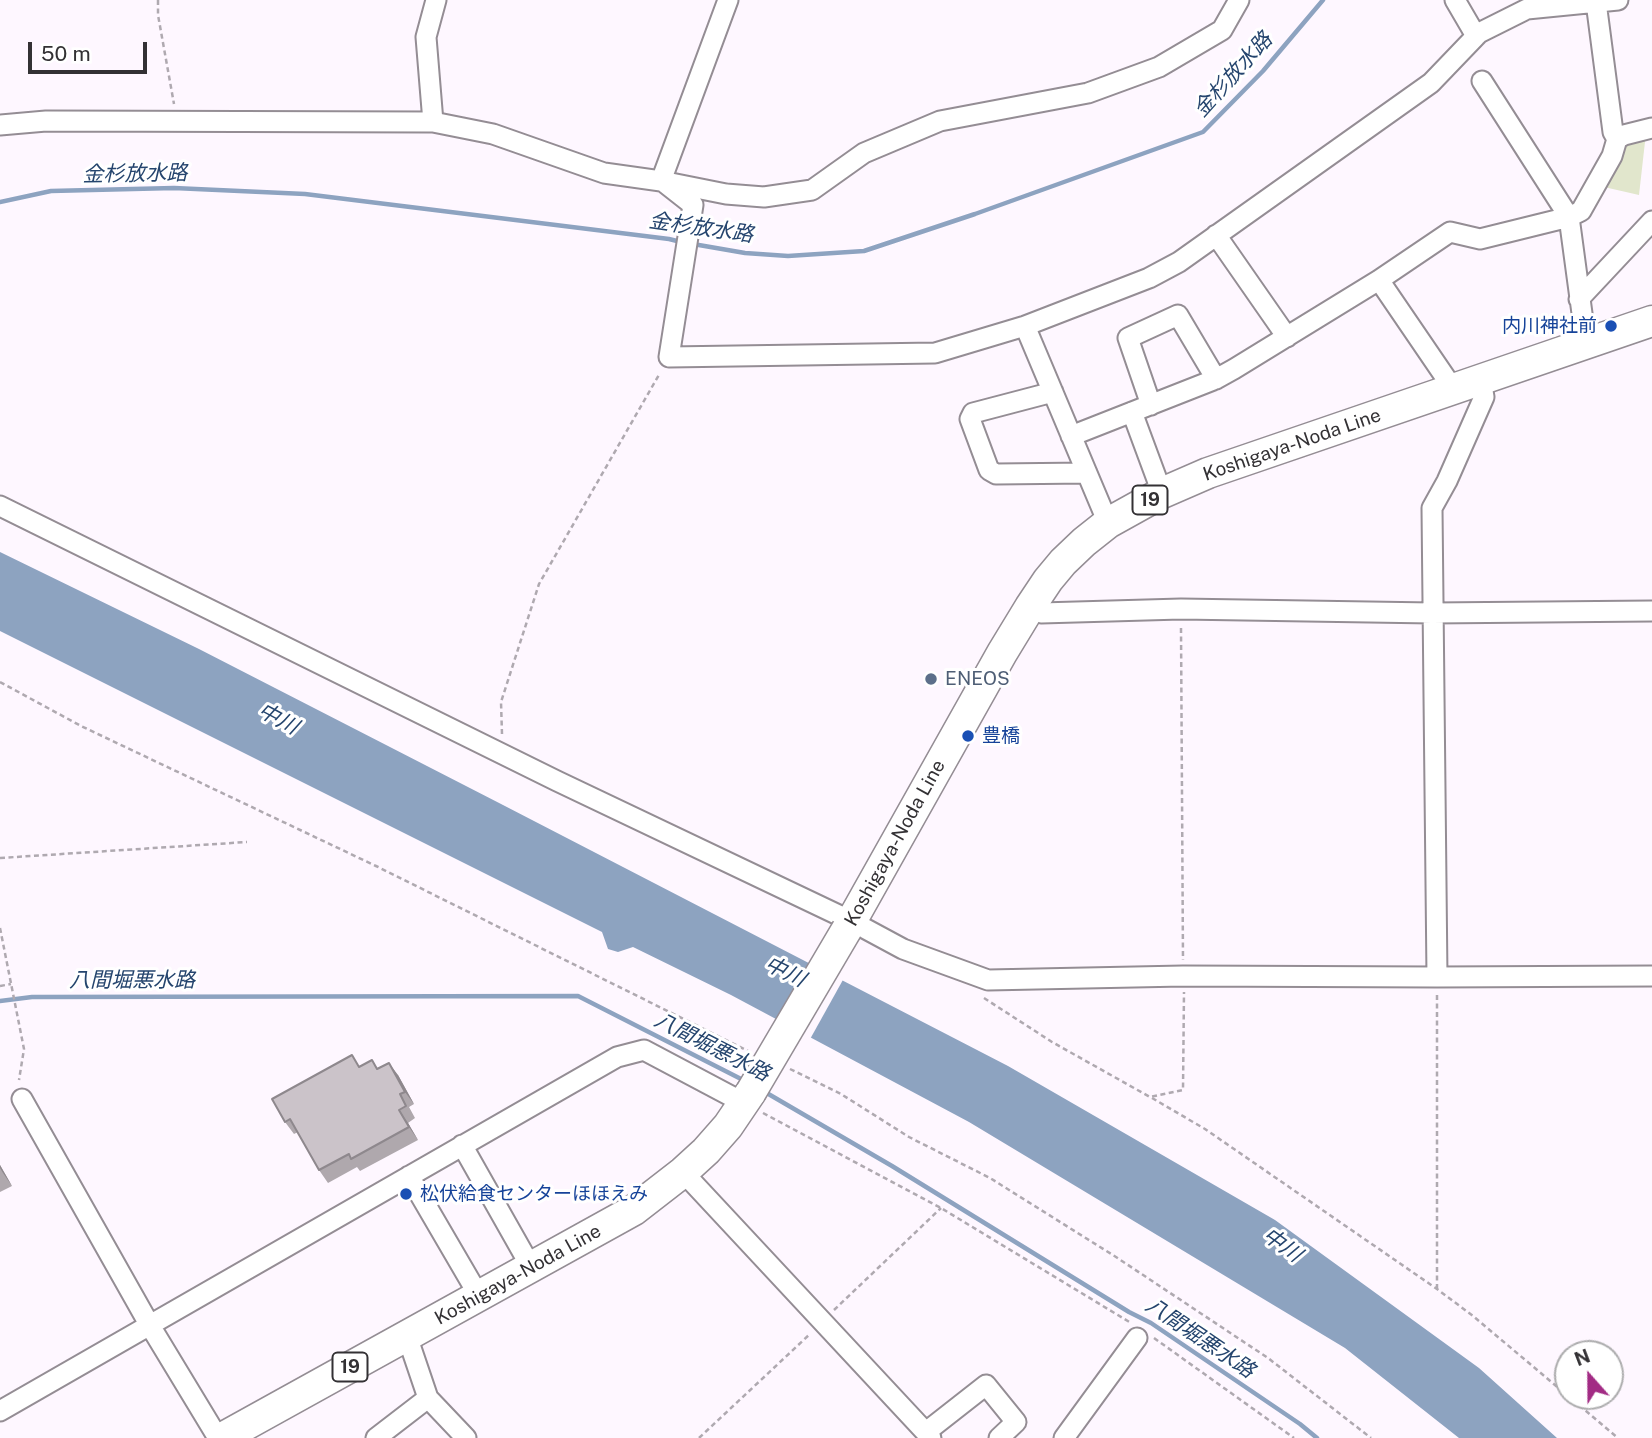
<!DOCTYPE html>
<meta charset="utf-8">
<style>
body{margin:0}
#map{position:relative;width:1652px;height:1438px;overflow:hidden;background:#fef7ff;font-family:"Public Sans",sans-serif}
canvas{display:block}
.north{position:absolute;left:1554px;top:1340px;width:70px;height:70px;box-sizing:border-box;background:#fff;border:2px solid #adadae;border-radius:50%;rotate:339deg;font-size:19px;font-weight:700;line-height:28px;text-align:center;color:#333134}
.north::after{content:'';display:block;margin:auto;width:24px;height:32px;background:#a22b84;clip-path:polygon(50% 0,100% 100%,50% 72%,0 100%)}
.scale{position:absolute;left:28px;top:42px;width:119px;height:32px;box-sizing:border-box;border:4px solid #333134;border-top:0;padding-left:9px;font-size:21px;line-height:24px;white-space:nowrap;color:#333134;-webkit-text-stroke:5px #fff;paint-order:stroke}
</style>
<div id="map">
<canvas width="1652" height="1438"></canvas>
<div class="north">N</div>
<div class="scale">50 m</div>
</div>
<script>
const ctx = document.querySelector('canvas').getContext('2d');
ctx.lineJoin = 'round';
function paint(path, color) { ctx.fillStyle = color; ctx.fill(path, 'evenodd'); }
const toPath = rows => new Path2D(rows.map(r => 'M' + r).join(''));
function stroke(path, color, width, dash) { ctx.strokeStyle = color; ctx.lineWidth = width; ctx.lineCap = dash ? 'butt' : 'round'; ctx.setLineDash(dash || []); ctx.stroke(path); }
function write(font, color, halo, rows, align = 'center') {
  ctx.font = font + ' "Public Sans","Noto Sans JP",sans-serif'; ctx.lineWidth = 6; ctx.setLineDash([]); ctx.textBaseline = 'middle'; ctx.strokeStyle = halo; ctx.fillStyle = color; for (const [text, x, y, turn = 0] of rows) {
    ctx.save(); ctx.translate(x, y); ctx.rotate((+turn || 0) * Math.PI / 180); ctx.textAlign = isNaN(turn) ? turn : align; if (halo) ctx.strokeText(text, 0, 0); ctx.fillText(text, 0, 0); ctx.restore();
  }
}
const green = toPath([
 [1646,133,1639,195,1604,187,1623,146]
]);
const water = toPath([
 [0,552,199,649,503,805,1008,1066,1275,1220,1479,1368,1557,1438,1459,1438,1345,1348,969,1122,731,995,633,947,618,952,608,949,602,932,0,631]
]);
const pier = toPath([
 [816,963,844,978,809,1041,781,1026]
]);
const stream = toPath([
 [0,202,51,191,174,188,305,194,669,239,681,242],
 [693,244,745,253,788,256,864,251,975,214,1203,132,1263,71,1323,0],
 [0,1001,32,997,578,996,745,1081],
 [765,1092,892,1166,1129,1312,1151,1323,1300,1424,1317,1438]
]);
const path = toPath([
 [158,0,158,15,174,104],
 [1181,628,1183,960],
 [0,682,81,726,376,866,748,1051],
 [502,734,501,702,539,584,660,373],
 [0,858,247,842],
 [0,928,24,1049,19,1080],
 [0,986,11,984],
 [984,998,1052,1042,1150,1097,1183,1090,1184,992],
 [790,1069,841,1094,909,1137,990,1178,1116,1257,1268,1358,1371,1438],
 [1152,1098,1205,1129,1437,1289,1473,1316,1618,1438],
 [763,1113,941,1208,1131,1323],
 [1437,1289,1437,995],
 [834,1310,941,1208],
 [1154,1338,1294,1438],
 [699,1438,810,1334]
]);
const street = toPath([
 [1455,0,1476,36],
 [1596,2,1613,132,1617,139],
 [1482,81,1569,217,1586,343],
 [433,122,426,37,436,0],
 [0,125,46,121,433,122,493,134,604,173,661,181,726,194,764,197,812,190,864,153,940,121,1088,93,1159,67,1222,30,1239,0],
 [661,181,728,0],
 [665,183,693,205,669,357,935,353,1025,326,1149,278,1179,262,1431,83,1479,33,1527,9,1618,0],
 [1216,235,1287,337],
 [1379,280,1454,390],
 [1579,299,1652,221],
 [1025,326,1108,523],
 [1053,392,973,413,970,419,989,470,996,474,1087,473],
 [1151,405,1128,338,1178,315,1216,379],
 [1132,412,1162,493],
 [1071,436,1216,379,1234,369,1379,280,1450,232,1480,239,1569,217,1581,211,1612,156,1617,139,1624,135,1652,128],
 [0,506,557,781,851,921,903,949,988,980,1183,976,1437,977,1652,976],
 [1030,607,1041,613,1181,609,1432,613,1652,611],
 [1437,977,1432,508,1447,481,1484,397,1481,380],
 [22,1099,149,1324,218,1438],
 [462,1145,531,1267],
 [683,1172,931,1438],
 [409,1176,479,1296],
 [407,1336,428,1398,466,1438],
 [0,1411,617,1057,644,1050,744,1103],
 [926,1432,986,1385,1016,1422,999,1438],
 [376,1438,428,1398],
 [1064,1438,1137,1338]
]);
const primary = toPath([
 [847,929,1002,653,1030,607,1048,580,1063,562,1084,542,1108,523,1162,493,1208,473,1652,321],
 [222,1438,634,1210,683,1172,706,1151,728,1126,751,1092]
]);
const primaryBridge = toPath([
 [751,1092,847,929]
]);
const wall = toPath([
 [372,1060,378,1069,398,1075,414,1104,409,1107,415,1118,408,1123,418,1140,360,1171,357,1167,328,1183,319,1170,298,1132,294,1134,285,1122,360,1067],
 [0,1165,12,1186,0,1192]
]);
const shadedWall = toPath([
 [389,1063,398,1075,414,1104,405,1092],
 [399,1110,408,1123,418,1140,409,1127],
 [0,1165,12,1186,3,1173,0,1168]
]);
const building = toPath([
 [352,1055,359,1067,372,1060,377,1069,389,1063,405,1092,400,1094,406,1106,399,1110,409,1127,351,1159,349,1154,319,1170,290,1119,285,1122,272,1099,352,1055]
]);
const markers = [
 [1611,326,7,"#1a4fb4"],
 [931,679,7,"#5c6f8a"],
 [968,736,7,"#1a4fb4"],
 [406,1194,7,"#1a4fb4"]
];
const shields = [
 [1150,500,35],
 [350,1367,35]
];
const shieldNames = [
 ["19",1150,500],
 ["19",350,1367]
];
const transitNames = [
 ["内川神社前",1597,326,"right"],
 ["豊橋",982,736],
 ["松伏給食センターほほえみ",420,1194]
];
const streetNames = [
 ["Koshigaya-Noda Line",1292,445,-19],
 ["Koshigaya-Noda Line",895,843,-61],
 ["Koshigaya-Noda Line",518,1275,-29]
];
const serviceNames = [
 ["ENEOS",945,679]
];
const waterNames = [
 ["金杉放水路",1233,75,-48],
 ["金杉放水路",135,174,-1],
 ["金杉放水路",701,228,8],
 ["中川",278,719,28],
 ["中川",785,972,26],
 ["八間堀悪水路",132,981],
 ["八間堀悪水路",712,1047,27],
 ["中川",1282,1245,36],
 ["八間堀悪水路",1200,1338,34]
];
paint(green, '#e1e6cc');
paint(water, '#8da3c0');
paint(pier, '#fef7ff');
stroke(stream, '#8da3c0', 4.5);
stroke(street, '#948d94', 23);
stroke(primary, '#948d94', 33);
stroke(path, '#afa9b0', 2.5, [5, 3.5]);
stroke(street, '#fff', 19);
stroke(primary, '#fff', 30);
stroke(primaryBridge, '#948d94', 33, []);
stroke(primaryBridge, '#fff', 30);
paint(wall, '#afa8ad');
paint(shadedWall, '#8e888d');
paint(building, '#cbc3c9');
stroke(building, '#8e888d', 2);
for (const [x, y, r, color] of markers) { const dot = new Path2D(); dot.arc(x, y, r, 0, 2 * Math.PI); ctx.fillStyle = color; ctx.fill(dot); stroke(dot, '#fff', 2.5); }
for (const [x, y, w] of shields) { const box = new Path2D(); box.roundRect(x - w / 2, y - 14.5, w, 29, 5); ctx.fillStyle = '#fff'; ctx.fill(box); stroke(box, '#333134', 2); }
write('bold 18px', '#333134', null, shieldNames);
write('19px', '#164399', '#fff', transitNames, 'left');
write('19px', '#333134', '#fff', streetNames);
write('19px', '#4e5e75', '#fff', serviceNames, 'left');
write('italic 21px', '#25456e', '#fff', waterNames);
</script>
